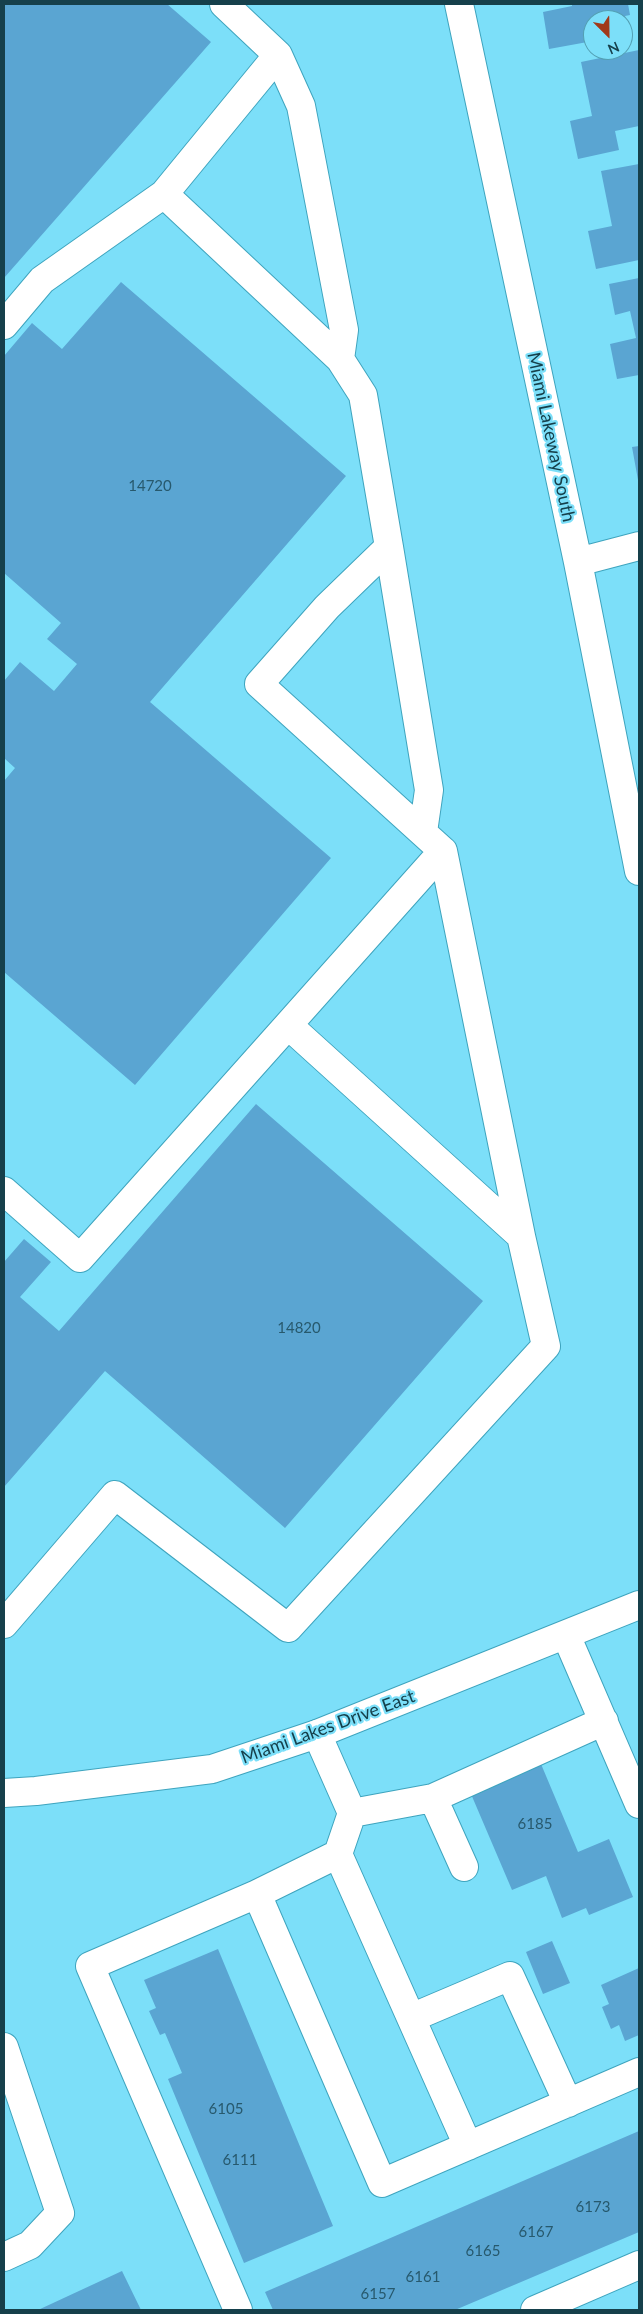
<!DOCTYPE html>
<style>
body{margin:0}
#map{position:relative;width:643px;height:2314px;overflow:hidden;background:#7cdff9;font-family:Lato,sans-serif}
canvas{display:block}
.frame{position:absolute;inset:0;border:5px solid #16404b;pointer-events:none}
.north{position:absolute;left:583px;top:10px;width:50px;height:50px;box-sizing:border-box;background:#7cdff9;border:1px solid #539fb3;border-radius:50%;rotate:157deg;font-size:14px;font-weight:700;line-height:20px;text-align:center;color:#16404b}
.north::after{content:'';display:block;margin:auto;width:18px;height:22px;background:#a13919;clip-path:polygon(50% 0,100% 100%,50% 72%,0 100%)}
</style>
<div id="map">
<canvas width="643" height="2314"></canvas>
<div class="frame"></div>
<div class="north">N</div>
</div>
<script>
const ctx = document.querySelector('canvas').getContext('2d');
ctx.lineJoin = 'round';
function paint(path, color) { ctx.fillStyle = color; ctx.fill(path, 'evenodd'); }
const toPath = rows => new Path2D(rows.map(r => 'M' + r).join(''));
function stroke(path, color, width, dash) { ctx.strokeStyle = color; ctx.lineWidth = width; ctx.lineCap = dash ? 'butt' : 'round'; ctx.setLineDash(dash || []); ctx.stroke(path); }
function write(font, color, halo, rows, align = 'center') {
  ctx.font = font + ' Lato,sans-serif'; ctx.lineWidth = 4.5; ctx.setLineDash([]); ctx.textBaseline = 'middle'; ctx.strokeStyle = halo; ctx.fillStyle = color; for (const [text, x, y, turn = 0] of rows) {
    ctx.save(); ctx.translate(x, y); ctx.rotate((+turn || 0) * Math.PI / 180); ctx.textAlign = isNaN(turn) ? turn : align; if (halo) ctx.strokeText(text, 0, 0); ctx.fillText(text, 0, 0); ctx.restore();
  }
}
const building = toPath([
 [4,4,167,4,211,42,4,278],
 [572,4,628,4,630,15,625,16,629,34,623,35,623,20,593,20,593,41,549,49,543,12,572,6],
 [639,50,639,126,615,131,619,150,578,159,570,121,592,116,581,62],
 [639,164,639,260,596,269,588,231,612,226,601,171],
 [639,278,639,375,617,379,610,344,636,338,630,311,615,315,609,284],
 [121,282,346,476,150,702,331,858,135,1085,4,972,4,781,15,768,4,758,4,681,20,662,54,691,77,664,47,639,61,623,4,573,4,356,32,323,62,349],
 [639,446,639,480,638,480,632,447],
 [256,1104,483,1301,285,1528,105,1371,4,1487,4,1262,24,1239,51,1262,20,1297,59,1331],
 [541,1764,578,1852,609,1839,633,1897,589,1915,586,1908,562,1918,546,1876,512,1890,471,1794],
 [552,1941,570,1983,543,1994,526,1952],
 [218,1949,333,2226,244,2263,168,2079,182,2073,165,2033,160,2035,149,2011,156,2008,144,1980],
 [639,1968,639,2035,625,2041,619,2025,611,2029,602,2007,609,2004,601,1985],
 [639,2131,639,2232,455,2310,273,2310,265,2292],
 [122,2271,141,2310,38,2310]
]);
const minor = toPath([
 [224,4,278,55,301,106,344,330,340,359],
 [459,4,578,562,639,871],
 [4,325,42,280,164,194,278,55],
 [389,547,429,790,423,832],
 [578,562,639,546],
 [443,851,521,1236],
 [4,1191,80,1258,288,1025],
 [4,1624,115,1495,288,1628,546,1346,521,1236,288,1025,443,851,259,684,327,607,389,547,363,395,340,359,164,194],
 [566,1635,639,1804],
 [317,1734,352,1813,338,1854,468,2146],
 [433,1798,604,1721],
 [352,1813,433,1798,464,1867],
 [257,1894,338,1854],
 [411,2018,510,1976,568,2103],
 [4,2047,60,2213,30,2245,4,2257],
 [238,2310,90,1966,257,1894,382,2183,639,2072],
 [535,2310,639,2265]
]);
const major = toPath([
 [4,1793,36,1791,212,1769,317,1734,639,1605]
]);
const numberNames = [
 ["14720",150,486],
 ["14820",299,1328],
 ["6185",535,1824],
 ["6105",226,2109],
 ["6111",240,2160],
 ["6173",593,2207],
 ["6167",536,2232],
 ["6165",483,2251],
 ["6161",423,2277],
 ["6157",378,2294]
];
const streetNames = [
 ["Miami Lakeway South",551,437,78],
 ["Miami Lakes Drive East",328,1727,-20]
];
paint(building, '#5aa5d2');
stroke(minor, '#3ea4be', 30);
stroke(major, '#3ea4be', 30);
stroke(minor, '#fff', 28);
stroke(major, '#fff', 28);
write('15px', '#27596d', null, numberNames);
write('18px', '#16404b', '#7cdff9', streetNames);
</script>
